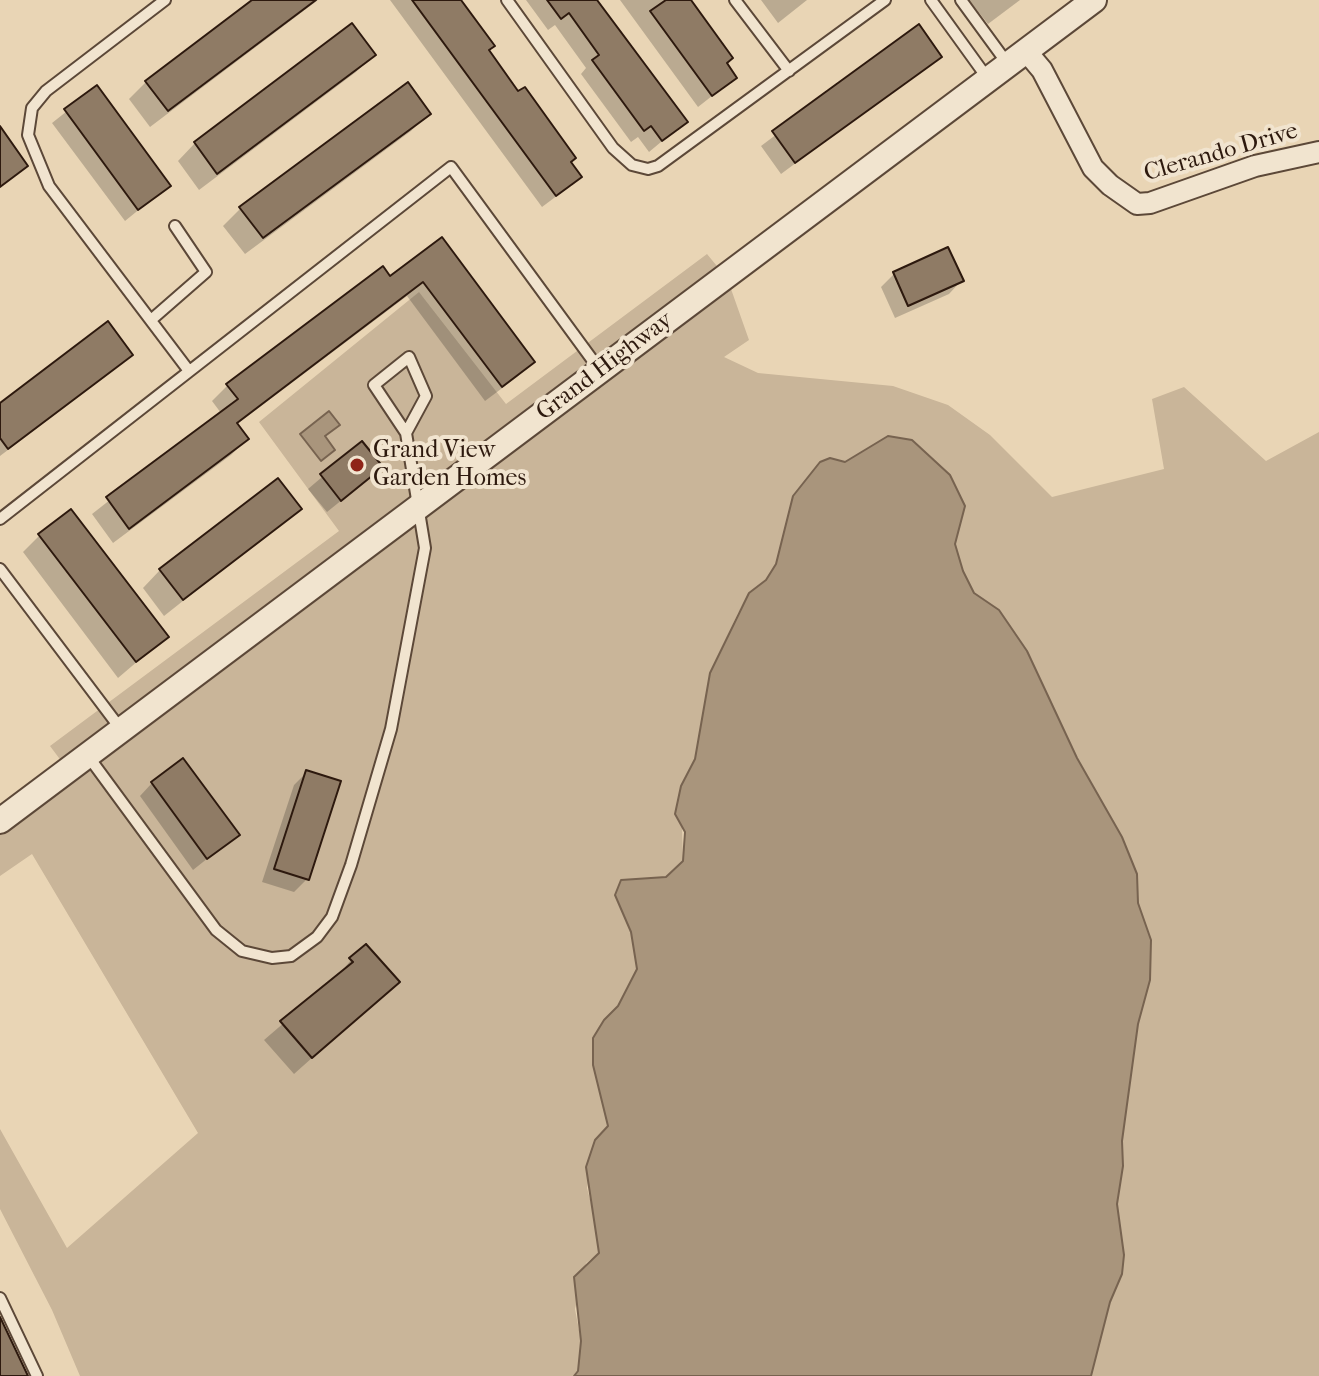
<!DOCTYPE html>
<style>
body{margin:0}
canvas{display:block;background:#e9d5b5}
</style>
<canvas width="1319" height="1376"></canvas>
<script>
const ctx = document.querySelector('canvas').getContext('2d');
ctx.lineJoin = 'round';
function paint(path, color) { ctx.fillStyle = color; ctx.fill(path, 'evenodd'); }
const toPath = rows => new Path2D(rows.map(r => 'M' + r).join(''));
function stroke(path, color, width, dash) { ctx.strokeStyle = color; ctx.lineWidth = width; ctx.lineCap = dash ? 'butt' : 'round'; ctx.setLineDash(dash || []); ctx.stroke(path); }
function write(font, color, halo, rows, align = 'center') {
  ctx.font = font + ' "IM FELL French Canon",serif'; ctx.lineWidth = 8; ctx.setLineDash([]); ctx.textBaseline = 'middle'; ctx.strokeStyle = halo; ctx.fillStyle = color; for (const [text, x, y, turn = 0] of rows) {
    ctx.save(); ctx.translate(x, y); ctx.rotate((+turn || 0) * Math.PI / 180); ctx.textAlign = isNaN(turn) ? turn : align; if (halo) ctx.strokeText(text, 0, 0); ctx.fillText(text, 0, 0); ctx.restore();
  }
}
const green = toPath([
 [707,254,721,271,62,762,50,746,339,531,259,422,419,292,506,404],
 [731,289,749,340,724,357,758,373,893,386,948,405,990,435,1052,497,1164,469,1152,399,1184,387,1266,461,1319,432,1319,1376,1091,1376,1110,1302,1122,1274,1124,1255,1117,1204,1123,1166,1122,1141,1138,1024,1150,980,1151,940,1138,903,1137,874,1122,837,1077,758,1027,651,999,610,974,593,963,571,955,544,965,506,950,475,912,440,888,436,845,462,830,458,776,564,766,580,749,594,738,613,710,673,695,759,681,786,683,861,666,877,621,880,615,894,631,932,637,969,618,1006,604,1020,601,1096,608,1127,595,1140,587,1188,599,1233,599,1253,586,1263,575,1309,581,1341,578,1371,574,1376,80,1376,52,1310,0,1209,0,1129,67,1248,198,1133,32,854,0,876,0,834,474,476]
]);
const water = toPath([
 [329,411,340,425,325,436,335,450,321,461,300,434,329,411],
 [888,436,912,440,950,475,965,506,955,544,963,571,974,593,999,610,1027,651,1077,758,1122,837,1137,874,1138,903,1151,940,1150,980,1138,1024,1122,1141,1123,1166,1117,1204,1124,1255,1122,1274,1110,1302,1091,1376,574,1376,578,1371,581,1341,574,1277,599,1253,586,1167,595,1140,608,1126,593,1065,593,1038,604,1020,618,1006,637,969,631,932,615,895,621,880,666,877,683,861,685,832,675,814,681,786,695,759,710,673,749,593,766,580,776,564,793,496,820,462,830,458,845,462,888,436]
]);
const shadow = toPath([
 [256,0,318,0,150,127,129,99,146,82],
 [390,0,459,0,487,51,579,177,566,189,542,207],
 [526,0,596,0,685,122,649,152,638,137,631,142,581,74,586,68,555,25,548,30],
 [620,0,688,0,735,78,698,107],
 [761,0,807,0,778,23],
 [969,0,1020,0,988,24],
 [352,25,374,54,356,72,199,190,178,161,195,143],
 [919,27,940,56,781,174,761,146],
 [96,88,168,186,125,221,52,123],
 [428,114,411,131,245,254,223,226,241,208],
 [442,240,533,361,517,377,485,401,407,296,236,425,247,439,231,455,113,543,92,514,221,413,212,401,228,385,390,278],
 [894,274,961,281,949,294,895,318,881,287],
 [130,355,114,370,0,456,0,407],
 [362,443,368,479,327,512,308,489],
 [299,509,164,616,143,588,160,570],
 [40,535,166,637,118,678,23,552],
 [307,772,307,879,294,892,262,882,294,785],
 [152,783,237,835,193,870,140,796],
 [351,960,397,982,294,1074,264,1040,335,979]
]);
const building = toPath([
 [252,0,316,0,168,111,145,81,252,0],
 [412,0,461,0,495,46,489,50,518,91,525,87,576,158,571,162,582,177,556,196,412,0],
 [547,0,597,0,688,122,662,141,651,126,644,131,592,60,599,55,569,13,561,19,547,0],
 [666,0,691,0,733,58,727,63,737,78,712,96,650,11,666,0],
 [352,23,376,55,217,174,194,142,352,23],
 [919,24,942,57,795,163,772,131,919,24],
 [408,82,431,114,263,238,239,207,408,82],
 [97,85,171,186,138,210,64,109,97,85],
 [0,126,28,166,0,187,0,126],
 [442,237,535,362,502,387,423,282,237,423,249,439,129,529,106,497,238,399,226,384,383,266,390,276,442,237],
 [948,247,964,281,908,306,893,272,948,247],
 [108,321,133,355,8,449,0,438,0,403,108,321],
 [362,441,383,467,341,501,320,474,362,441],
 [278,478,302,509,183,600,159,569,278,478],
 [71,509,169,637,136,662,38,534,71,509],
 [183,758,240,835,207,859,151,782,183,758],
 [306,770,341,781,309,880,274,869,306,770],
 [366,944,400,982,312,1058,280,1021,353,962,349,958,366,944],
 [0,1317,28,1376,0,1376,0,1317]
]);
const service = toPath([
 [165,0,46,91,32,108,28,135,49,186,189,371],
 [507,0,613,148,632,165,648,169,658,166,885,0],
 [735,0,789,71],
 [931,0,988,79],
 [961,0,1007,63],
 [151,320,206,272,175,226],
 [0,519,451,167,599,369],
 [0,569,120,728],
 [88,756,216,930,242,951,272,958,291,956,317,937,332,917,351,865,391,729,425,548,406,433,374,385,409,357,426,396,406,433],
 [0,1298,37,1376]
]);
const minor = toPath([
 [1026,51,1042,70,1093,168,1110,185,1137,204,1150,203,1255,166,1319,152]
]);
const tertiary = toPath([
 [0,821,1094,0]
]);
const markers = [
 [357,465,8,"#8f2418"]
];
const streetNames = [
 ["Clerando Drive",1221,153,-16],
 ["Grand Highway",605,367,-37]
];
const poiNames = [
 ["Grand View",373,451],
 ["Garden Homes",373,479]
];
paint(green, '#c9b599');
paint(water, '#a9957c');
stroke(water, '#776350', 2);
paint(shadow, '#0003');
paint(building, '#8f7b65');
stroke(building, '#2d190e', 2);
stroke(service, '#5c4838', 14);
stroke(minor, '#5c4838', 24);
stroke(tertiary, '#5c4838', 28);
stroke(service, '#f1e4cf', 10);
stroke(minor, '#f1e4cf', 20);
stroke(tertiary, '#f1e4cf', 24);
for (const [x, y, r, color] of markers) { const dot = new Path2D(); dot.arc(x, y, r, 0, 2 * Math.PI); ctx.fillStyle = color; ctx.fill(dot); stroke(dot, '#f1e4cf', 3); }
write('24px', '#2d190e', '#f1e4cf', streetNames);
write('24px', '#2d190e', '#f1e4cf', poiNames, 'left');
</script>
